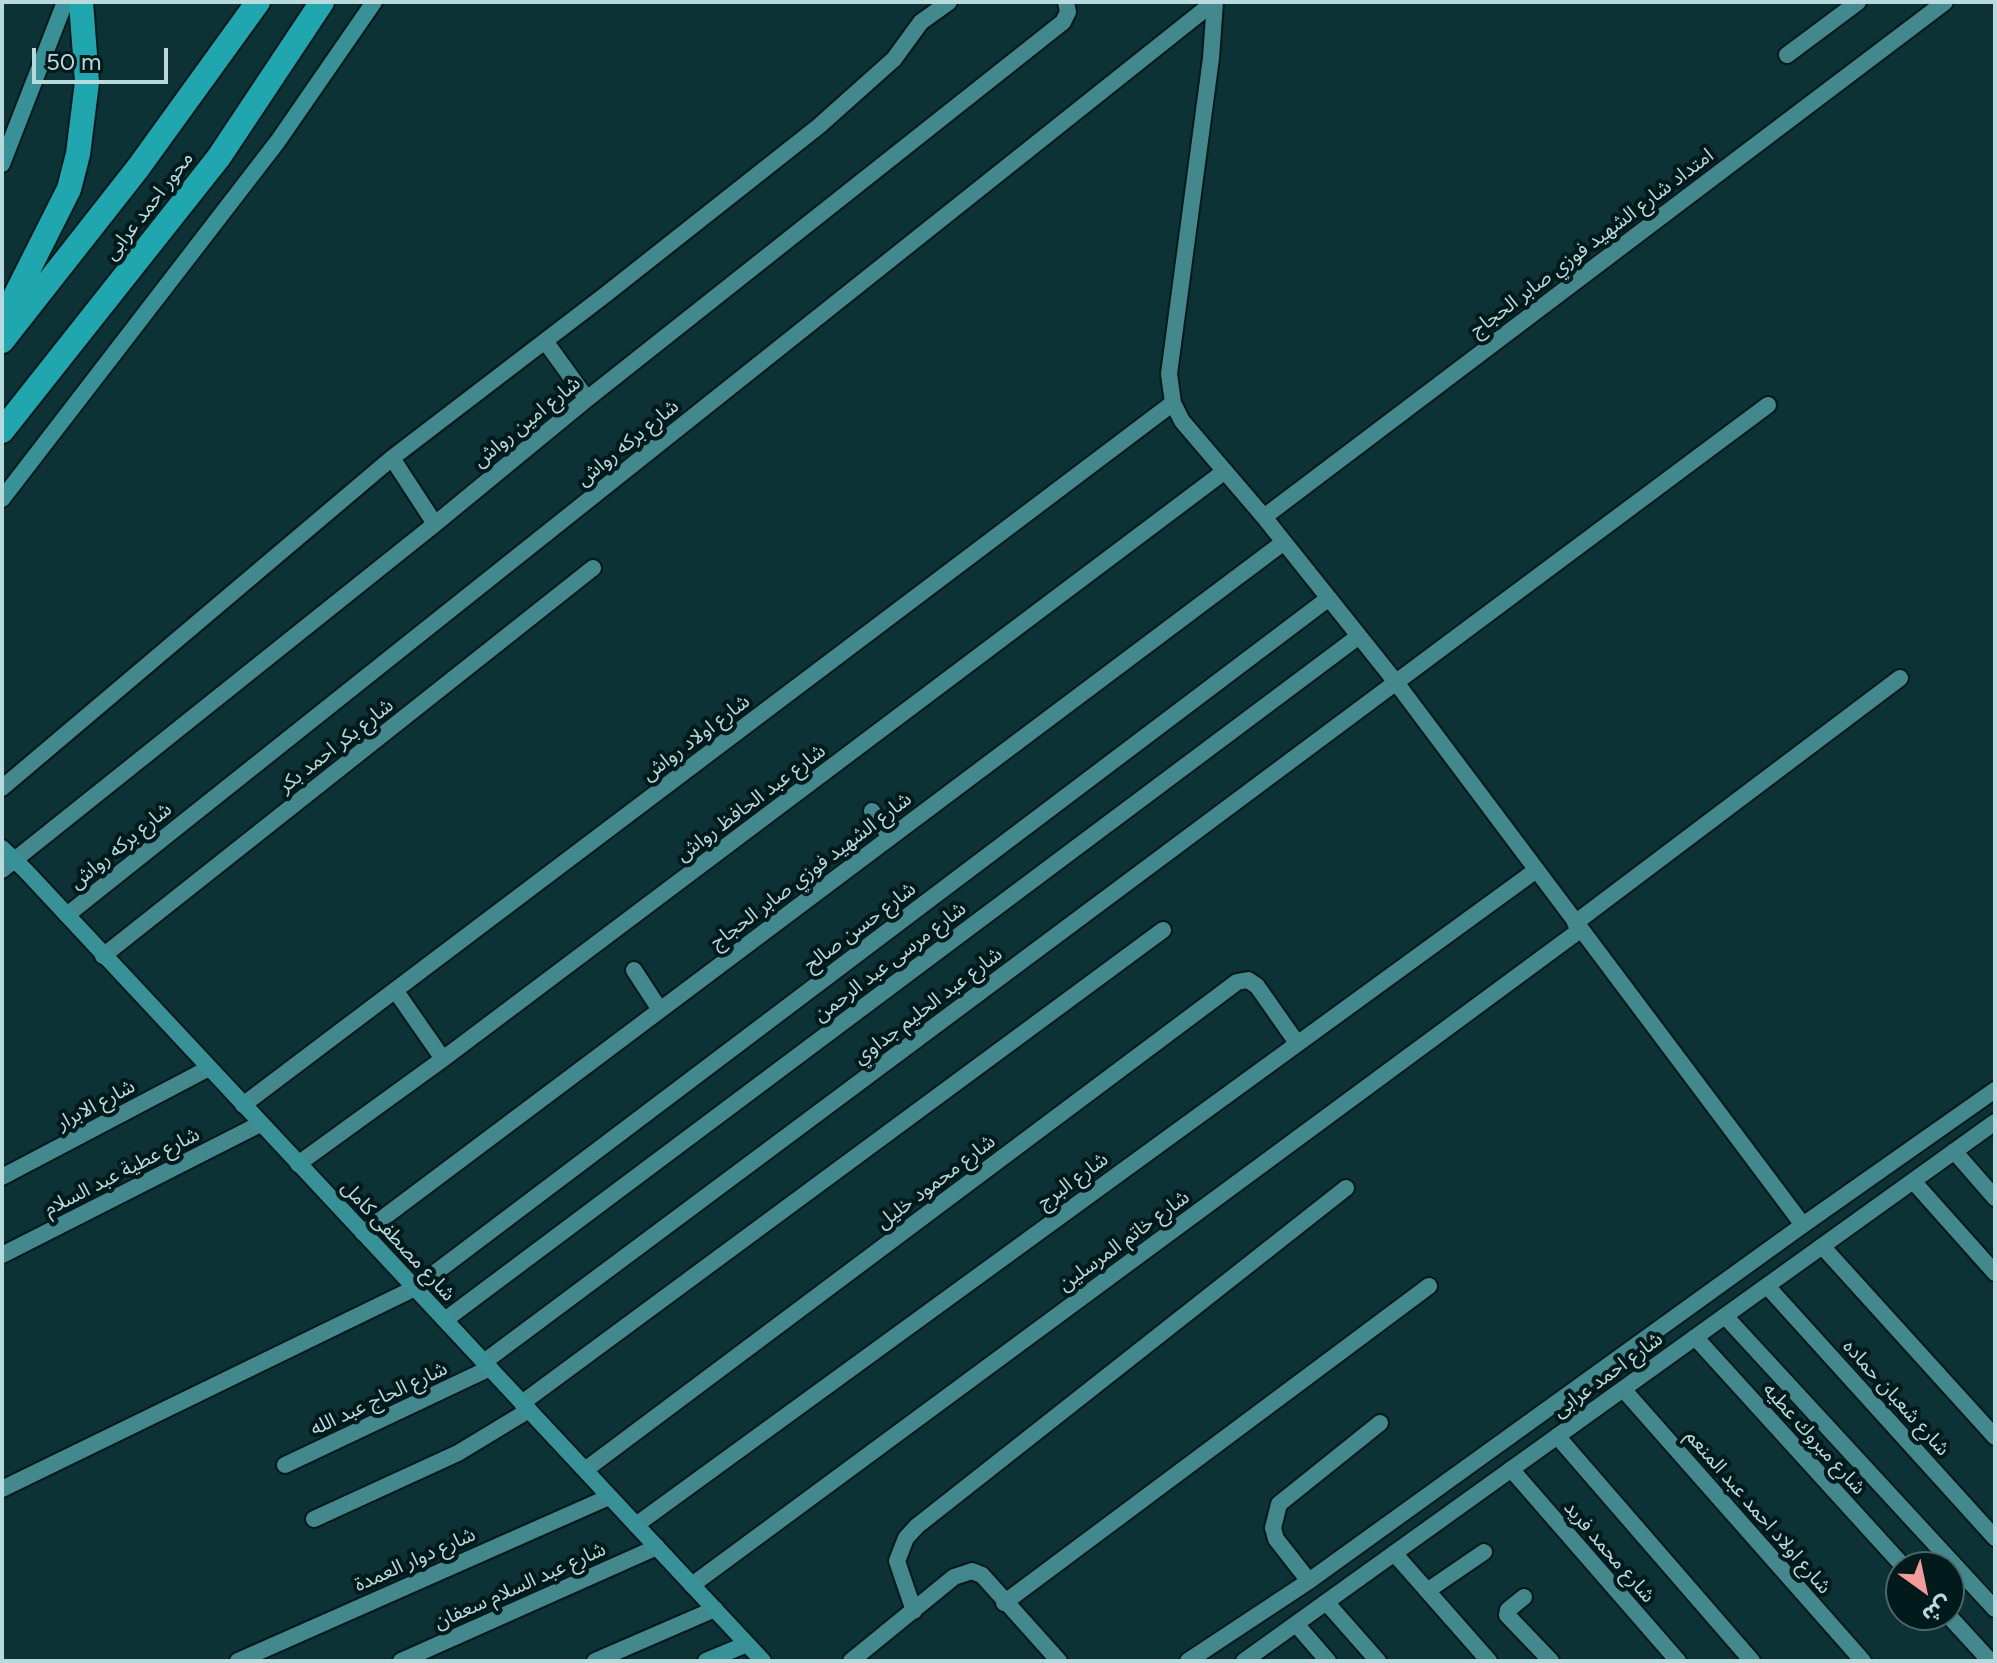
<!DOCTYPE html>
<meta charset="utf-8">
<style>
body{margin:0}
#map{position:relative;width:1997px;height:1663px;overflow:hidden;background:#0c3235;font-family:Figtree,"Noto Sans Arabic",sans-serif}
canvas{display:block}
.frame{position:absolute;inset:0;border:4px solid #b9dadc;pointer-events:none}
.north{position:absolute;left:1885px;top:1551px;width:80px;height:80px;box-sizing:border-box;background:#00191b;border:2px solid #4a6668;border-radius:50%;rotate:147deg;font-size:22px;font-weight:700;line-height:32px;text-align:center;color:#b9dadc}
.north::after{content:'';display:block;margin:auto;width:28px;height:36px;background:#f59b99;clip-path:polygon(50% 0,100% 100%,50% 72%,0 100%)}
.scale{position:absolute;left:32px;top:48px;width:136px;height:36px;box-sizing:border-box;border:4px solid #b9dadc;border-top:0;padding-left:10px;font-size:24px;line-height:28px;white-space:nowrap;color:#b9dadc;-webkit-text-stroke:6px #00191b;paint-order:stroke}
</style>
<div id="map">
<canvas width="1997" height="1663"></canvas>
<div class="frame"></div>
<div class="north">ش</div>
<div class="scale">50 m</div>
</div>
<script>
const ctx = document.querySelector('canvas').getContext('2d');
ctx.lineJoin = 'round';
const toPath = rows => new Path2D(rows.map(r => 'M' + r).join(''));
function stroke(path, color, width, dash) { ctx.strokeStyle = color; ctx.lineWidth = width; ctx.lineCap = dash ? 'butt' : 'round'; ctx.setLineDash(dash || []); ctx.stroke(path); }
function write(font, color, halo, rows, align = 'center') {
  ctx.font = font + ' Figtree,"Noto Sans Arabic",sans-serif'; ctx.lineWidth = 8; ctx.setLineDash([]); ctx.textBaseline = 'middle'; ctx.strokeStyle = halo; ctx.fillStyle = color; for (const [text, x, y, turn = 0] of rows) {
    ctx.save(); ctx.translate(x, y); ctx.rotate((+turn || 0) * Math.PI / 180); ctx.textAlign = isNaN(turn) ? turn : align; if (halo) ctx.strokeText(text, 0, 0); ctx.fillText(text, 0, 0); ctx.restore();
  }
}
const street = toPath([
 [1215,2,1211,58,1169,374,1173,403,1182,421,1264,517,1395,681,1803,1225],
 [1787,55,1858,2],
 [545,341,587,399],
 [392,458,435,524],
 [1264,517,1945,2],
 [2,788,392,458,605,295,819,126,894,59,921,22,949,2],
 [872,811,890,837],
 [2,870,435,524,587,399,1063,22,1068,12,1066,2],
 [67,915,1214,2],
 [1575,923,1900,678],
 [103,956,593,568],
 [634,970,660,1010],
 [395,990,443,1059],
 [243,1105,1173,403],
 [1954,1151,1995,1198],
 [298,1164,443,1059,1225,471],
 [2,1177,209,1068],
 [1913,1181,1995,1273],
 [363,1233,1284,542],
 [1822,1246,1995,1437],
 [2,1255,260,1124],
 [1767,1286,1995,1538],
 [1725,1316,1995,1609],
 [445,1320,1359,636],
 [1695,1337,1904,1567],
 [484,1362,1768,405],
 [1623,1389,1863,1661],
 [522,1403,1163,930],
 [1557,1436,1752,1661],
 [285,1465,490,1368],
 [1511,1469,1678,1661],
 [585,1470,1237,982,1248,980,1257,986,1297,1043],
 [2,1489,415,1288,1329,598],
 [314,1519,458,1453,529,1410],
 [636,1525,1535,871],
 [1394,1553,1489,1661],
 [1309,1581,1276,1539,1273,1528,1279,1504,1380,1423],
 [692,1585,1580,930],
 [1427,1591,1484,1552],
 [1524,1597,1508,1610,1507,1615,1551,1661],
 [1326,1602,1378,1661],
 [1004,1603,1429,1286],
 [914,1611,897,1561,906,1538,917,1526,1346,1188],
 [1948,1615,1990,1661],
 [1296,1624,1328,1661],
 [238,1661,609,1497],
 [401,1661,657,1547],
 [595,1661,715,1609],
 [851,1661,954,1577,972,1571,982,1575,1059,1661],
 [1188,1661,1309,1581,1803,1225,1995,1090],
 [1244,1661,1995,1122]
]);
const secondary = toPath([
 [2,164,65,2],
 [2,499,278,141,374,2],
 [2,848,26,871,763,1661],
 [706,1661,747,1644]
]);
const highway = toPath([
 [2,322,69,189,78,154,87,82,81,2],
 [2,341,138,168,258,2],
 [2,431,219,157,322,2]
]);
const streetNames = [
 ["محور احمد عرابى",149,206,-52],
 ["امتداد شارع الشهيد فوزي صابر الحجاج",1592,243,-37],
 ["شارع امين رواش",527,422,-39],
 ["شارع بركه رواش",628,443,-39],
 ["شارع اولاد رواش",696,738,-37],
 ["شارع بكر احمد بكر",336,746,-38],
 ["شارع عبد الحافظ رواش",751,803,-37],
 ["شارع بركه رواش",121,846,-39],
 ["شارع الشهيد فوزي صابر الحجاج",811,871,-37],
 ["شارع حسن صالح",860,927,-37],
 ["شارع مرسى عبد الرحمن",890,962,-37],
 ["شارع عبد الحليم جداوي",928,1006,-37],
 ["شارع الابرار",96,1105,-28],
 ["شارع عطية عبد السلام",122,1172,-27],
 ["شارع البرج",1073,1181,-36],
 ["شارع محمود خليل",936,1182,-37],
 ["شارع مصطفى كامل",398,1241,47],
 ["شارع خاتم المرسلين",1124,1241,-36],
 ["شارع احمد عرابى",1608,1375,-36],
 ["شارع شعبان حماده",1896,1398,48],
 ["شارع الحاج عبد الله",379,1399,-25],
 ["شارع مبروك عطيه",1814,1439,48],
 ["شارع اولاد احمد عبد المنعم",1758,1512,49],
 ["شارع محمد فريد",1609,1552,49],
 ["شارع دوار العمدة",415,1560,-24],
 ["شارع عبد السلام سعفان",520,1586,-24]
];
stroke(street, '#031819', 20);
stroke(secondary, '#031819', 20);
stroke(highway, '#031819', 28);
stroke(street, '#43888d', 16);
stroke(secondary, '#389197', 16);
stroke(highway, '#20a6af', 24);
write('20px', '#b9dadc', '#00191b', streetNames);
</script>
